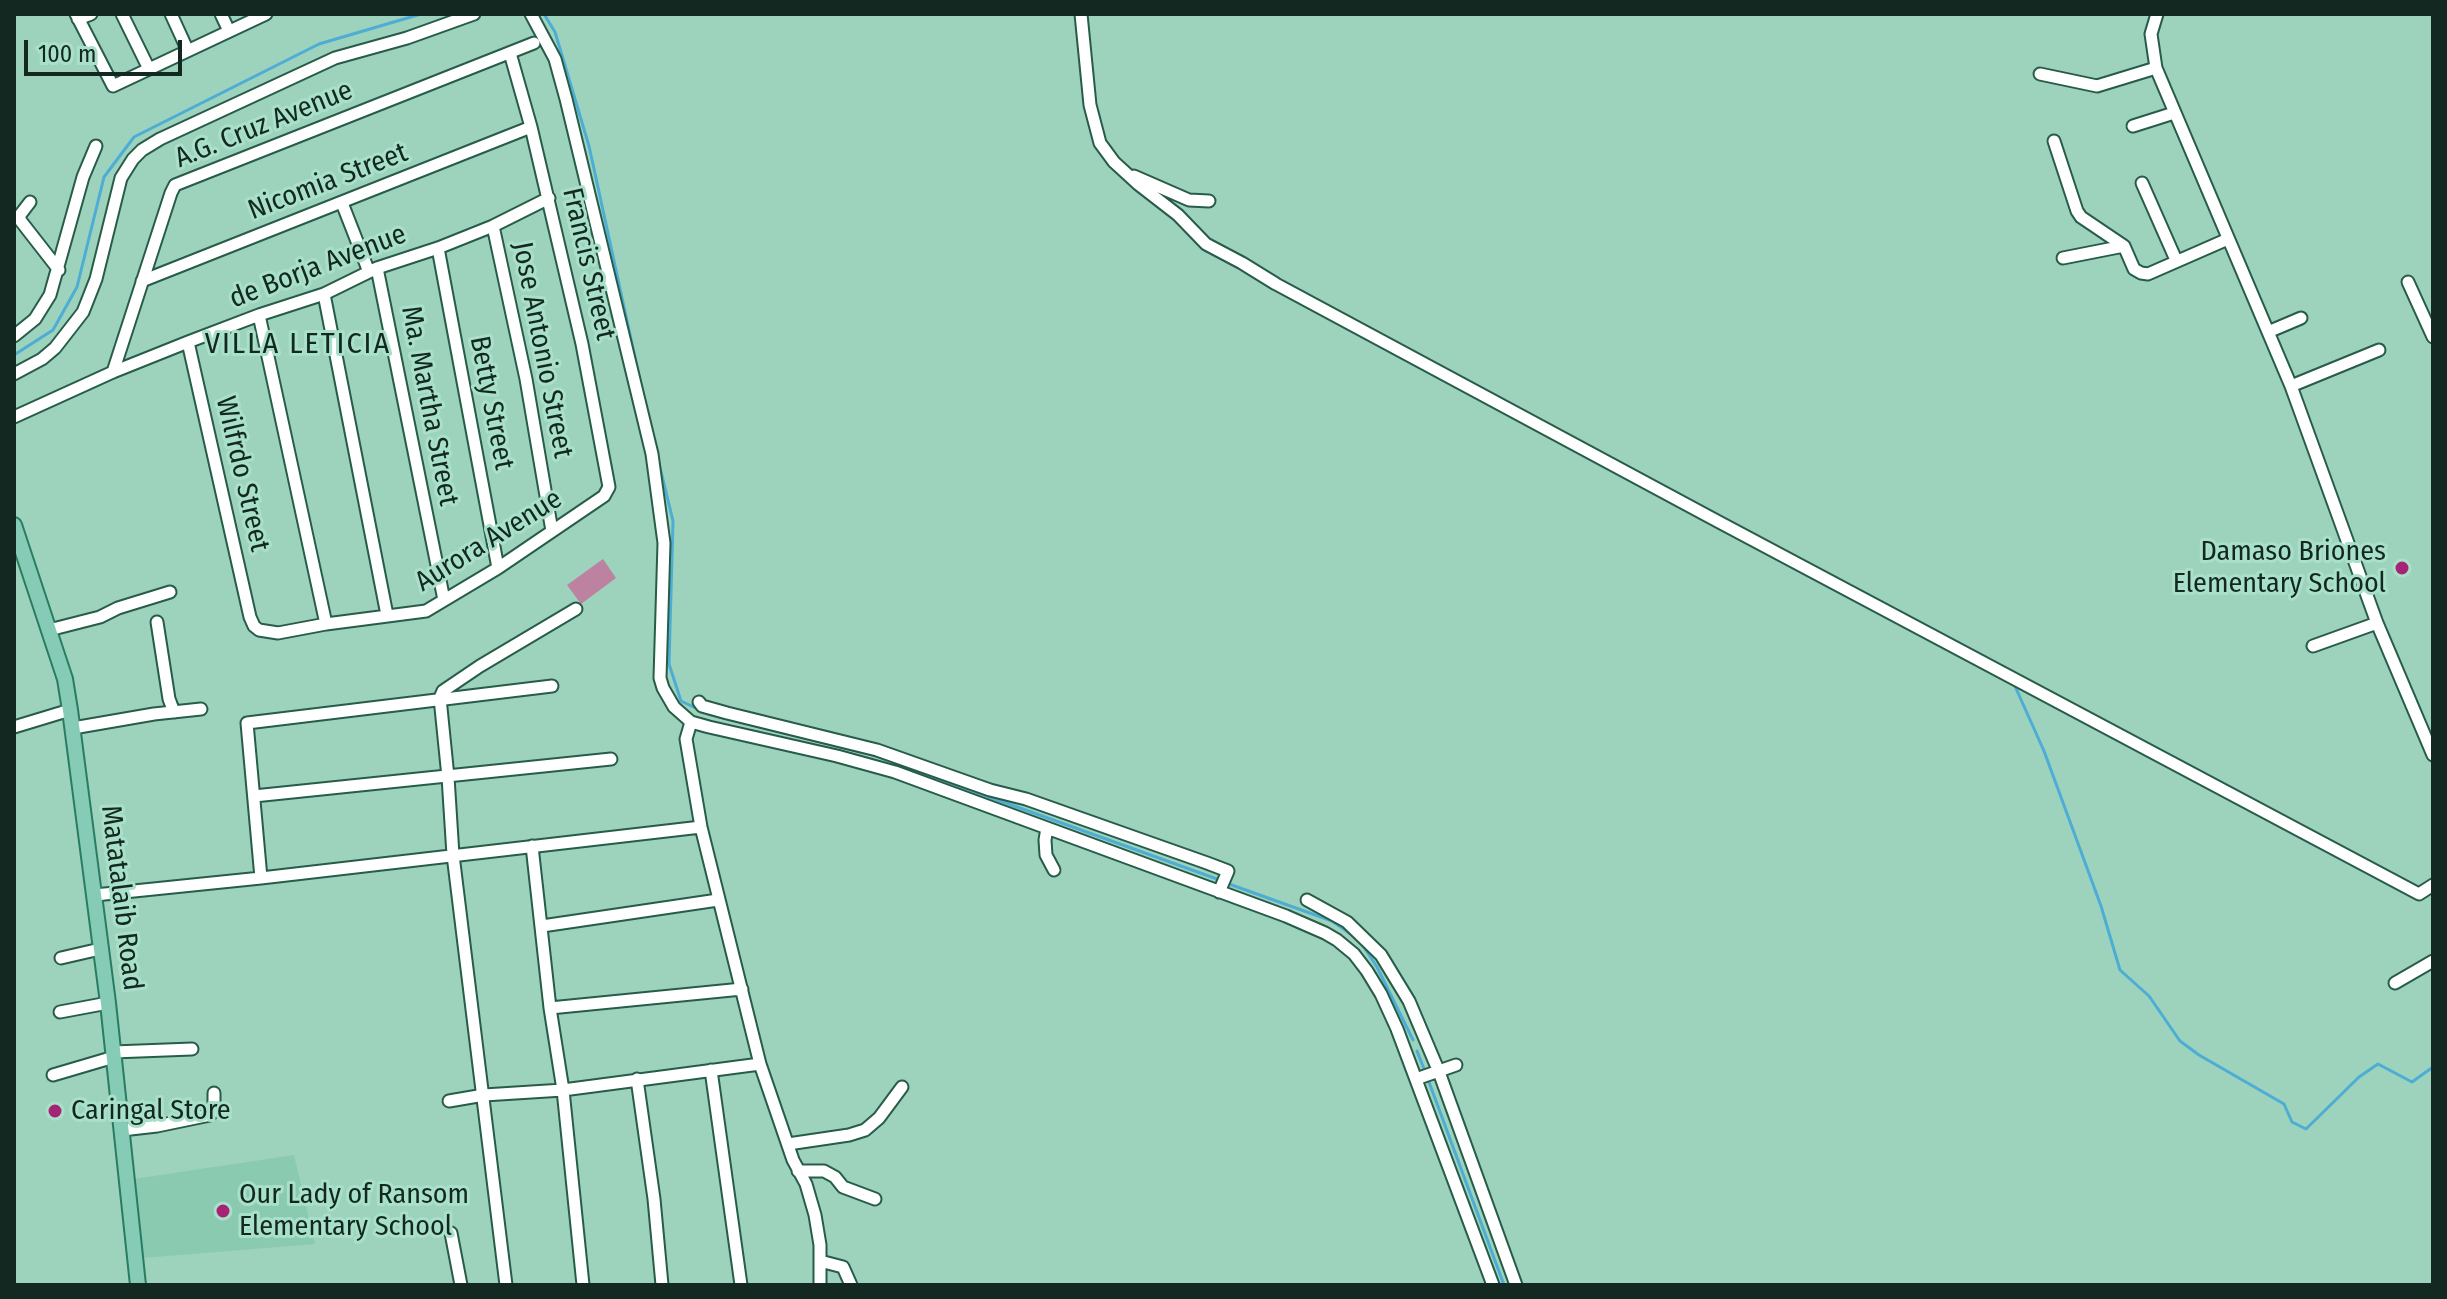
<!DOCTYPE html>
<style>
body{margin:0}
#map{position:relative;width:2447px;height:1299px;overflow:hidden;background:#9dd3bd;font-family:"Fira Sans Condensed",sans-serif}
canvas{display:block}
.frame{position:absolute;inset:0;border:16px solid #122820;pointer-events:none}
.scale{position:absolute;left:24px;top:40px;width:158px;height:36px;box-sizing:border-box;border:4px solid #122820;border-top:0;padding-left:10px;font-size:24px;line-height:28px;white-space:nowrap;color:#122820;-webkit-text-stroke:6px #a9e0ca;paint-order:stroke}
</style>
<div id="map">
<canvas width="2447" height="1299"></canvas>
<div class="frame"></div>
<div class="scale">100 m</div>
</div>
<script>
const ctx = document.querySelector('canvas').getContext('2d');
ctx.lineJoin = 'round';
function paint(path, color) { ctx.fillStyle = color; ctx.fill(path, 'evenodd'); }
const toPath = rows => new Path2D(rows.map(r => 'M' + r).join(''));
function stroke(path, color, width, dash) { ctx.strokeStyle = color; ctx.lineWidth = width; ctx.lineCap = dash ? 'butt' : 'round'; ctx.setLineDash(dash || []); ctx.stroke(path); }
function write(font, color, halo, rows, align = 'center') {
  ctx.font = font + ' "Fira Sans Condensed",sans-serif'; ctx.lineWidth = 6; ctx.setLineDash([]); ctx.textBaseline = 'middle'; ctx.strokeStyle = halo; ctx.fillStyle = color; for (const [text, x, y, turn = 0] of rows) {
    ctx.save(); ctx.translate(x, y); ctx.rotate((+turn || 0) * Math.PI / 180); ctx.textAlign = isNaN(turn) ? turn : align; if (halo) ctx.strokeText(text, 0, 0); ctx.fillText(text, 0, 0); ctx.restore();
  }
}
const built = toPath([
 [294,1155,315,1244,143,1258,134,1179]
]);
const green = toPath([
 [603,559,616,578,581,604,567,585]
]);
const stream = toPath([
 [544,14,555,32,589,146,641,385],
 [14,355,53,330,77,287,104,177,134,137,319,44,421,14],
 [657,455,673,521,669,664,681,701,708,714,873,755,1217,879],
 [2014,684,2044,751,2101,906,2120,970,2149,996,2180,1041,2199,1055,2284,1104,2292,1122,2306,1129,2359,1077,2378,1064,2412,1082,2433,1067],
 [1229,884,1332,921,1355,937],
 [1360,941,1377,967,1413,1040],
 [1417,1051,1426,1074],
 [1429,1082,1504,1285]
]);
const minor = toPath([
 [76,14,113,86,266,14],
 [122,14,149,69],
 [171,14,187,49],
 [221,14,229,31],
 [531,14,555,59,566,99,652,454,664,543,660,678,663,688,674,707,691,722,709,727,837,756,895,772,1286,916,1325,933,1337,940,1354,954,1367,971,1381,994,1397,1029,1493,1285],
 [1081,14,1090,105,1100,143,1114,162,1138,184,1178,215,1206,244,1242,263,1276,284,1719,522,2419,894,2433,885],
 [2157,14,2151,34,2156,68,2291,386,2377,623,2433,755],
 [78,19,91,14],
 [2040,74,2097,86,2156,68],
 [2133,126,2174,113],
 [2054,141,2077,211,2081,217,2124,246,2134,269,2141,273,2148,274,2228,239],
 [1134,176,1189,200,1209,201],
 [2142,183,2176,260],
 [30,202,20,215,20,220,59,270],
 [342,203,369,272],
 [493,226,526,379,552,531],
 [438,248,498,568],
 [2063,258,2124,246],
 [377,268,444,600],
 [142,281,531,127],
 [2408,282,2433,337],
 [324,294,387,615],
 [259,315,326,624],
 [2268,332,2301,318],
 [14,336,35,319,50,295,83,177,96,146],
 [188,342,250,617,254,626,259,630,278,633,326,624,426,611,498,568,604,496,609,487,582,344,531,127,510,53],
 [113,372,171,193,175,185,534,43],
 [14,374,42,359,55,348,83,312,96,279,121,178,133,159,142,150,160,139,335,58,407,38,474,14],
 [2291,386,2379,350],
 [14,417,113,372,188,342,259,315,324,294,377,268,438,248,493,226,549,198],
 [157,622,169,699,174,712],
 [49,630,100,617,118,608,170,592],
 [2313,646,2377,623],
 [699,702,702,706,727,713,877,750,990,790,1026,799,1207,863,1228,871,1219,892],
 [691,722,686,739,701,827,760,1064,793,1160,806,1184,815,1215,820,1245,820,1285],
 [14,727,70,710],
 [73,728,154,714,201,709],
 [254,796,611,759],
 [1047,828,1045,840,1046,855,1054,870],
 [532,846,550,1008,563,1090,583,1285],
 [261,878,247,723,552,686],
 [95,895,261,878,701,827],
 [1307,900,1347,922,1381,955,1409,1001,1439,1072,1516,1285],
 [542,926,718,900],
 [61,958,100,949],
 [2395,983,2433,961],
 [550,1008,742,989],
 [60,1012,108,1003],
 [113,1052,192,1049],
 [711,1070,741,1285],
 [53,1075,114,1057],
 [637,1079,654,1199,662,1285],
 [1416,1079,1456,1065],
 [449,1101,484,1095,563,1090,760,1064],
 [122,1130,157,1126,210,1115,214,1109,214,1093],
 [788,1144,849,1135,865,1130,879,1118,902,1087],
 [798,1171,824,1171,835,1177,843,1187,875,1199],
 [451,1233,461,1285],
 [820,1261,843,1267,851,1285],
 [506,1285,453,855,448,777,440,698,443,691,480,666,576,609]
]);
const major = toPath([
 [14,525,65,679,70,710,108,1003,138,1285]
]);
const markers = [
 [2402,568,8,"#a52574"],
 [55,1111,8,"#a52574"],
 [223,1211,8,"#a52574"]
];
const streetNames = [
 ["A.G. Cruz Avenue",264,125,-22],
 ["Nicomia Street",328,182,-21],
 ["Francis Street",588,264,77],
 ["de Borja Avenue",318,267,-21],
 ["Jose Antonio Street",542,350,79],
 ["Betty Street",491,403,79],
 ["Ma. Martha Street",429,406,79],
 ["Wilfrdo Street",242,474,77],
 ["Aurora Avenue",489,541,-32],
 ["Matatalaib Road",121,898,83]
];
const poiNames = [
 ["Damaso Briones",2386,552,"right"],
 ["Elementary School",2386,584,"right"],
 ["Caringal Store",71,1111],
 ["Our Lady of Ransom",239,1195],
 ["Elementary School",239,1227]
];
const neighbourhoodNames = [
 ["VILLA LETICIA",298,345]
];
paint(built, '#8acab1');
paint(green, '#bd82a0');
stroke(stream, '#4dadd4', 3);
stroke(minor, '#275c49', 15);
stroke(major, '#297c62', 18);
stroke(minor, '#fff', 11);
stroke(major, '#86cbb6', 14);
for (const [x, y, r, color] of markers) { const dot = new Path2D(); dot.arc(x, y, r, 0, 2 * Math.PI); ctx.fillStyle = color; ctx.fill(dot); stroke(dot, '#a9e0ca', 3); }
write('28px', '#122820', '#a9e0ca', streetNames);
write('28px', '#122820', '#a9e0ca', poiNames, 'left');
ctx.letterSpacing = '2px';
write('30px', '#122820', '#a9e0ca', neighbourhoodNames);
ctx.letterSpacing = '0px';
</script>
